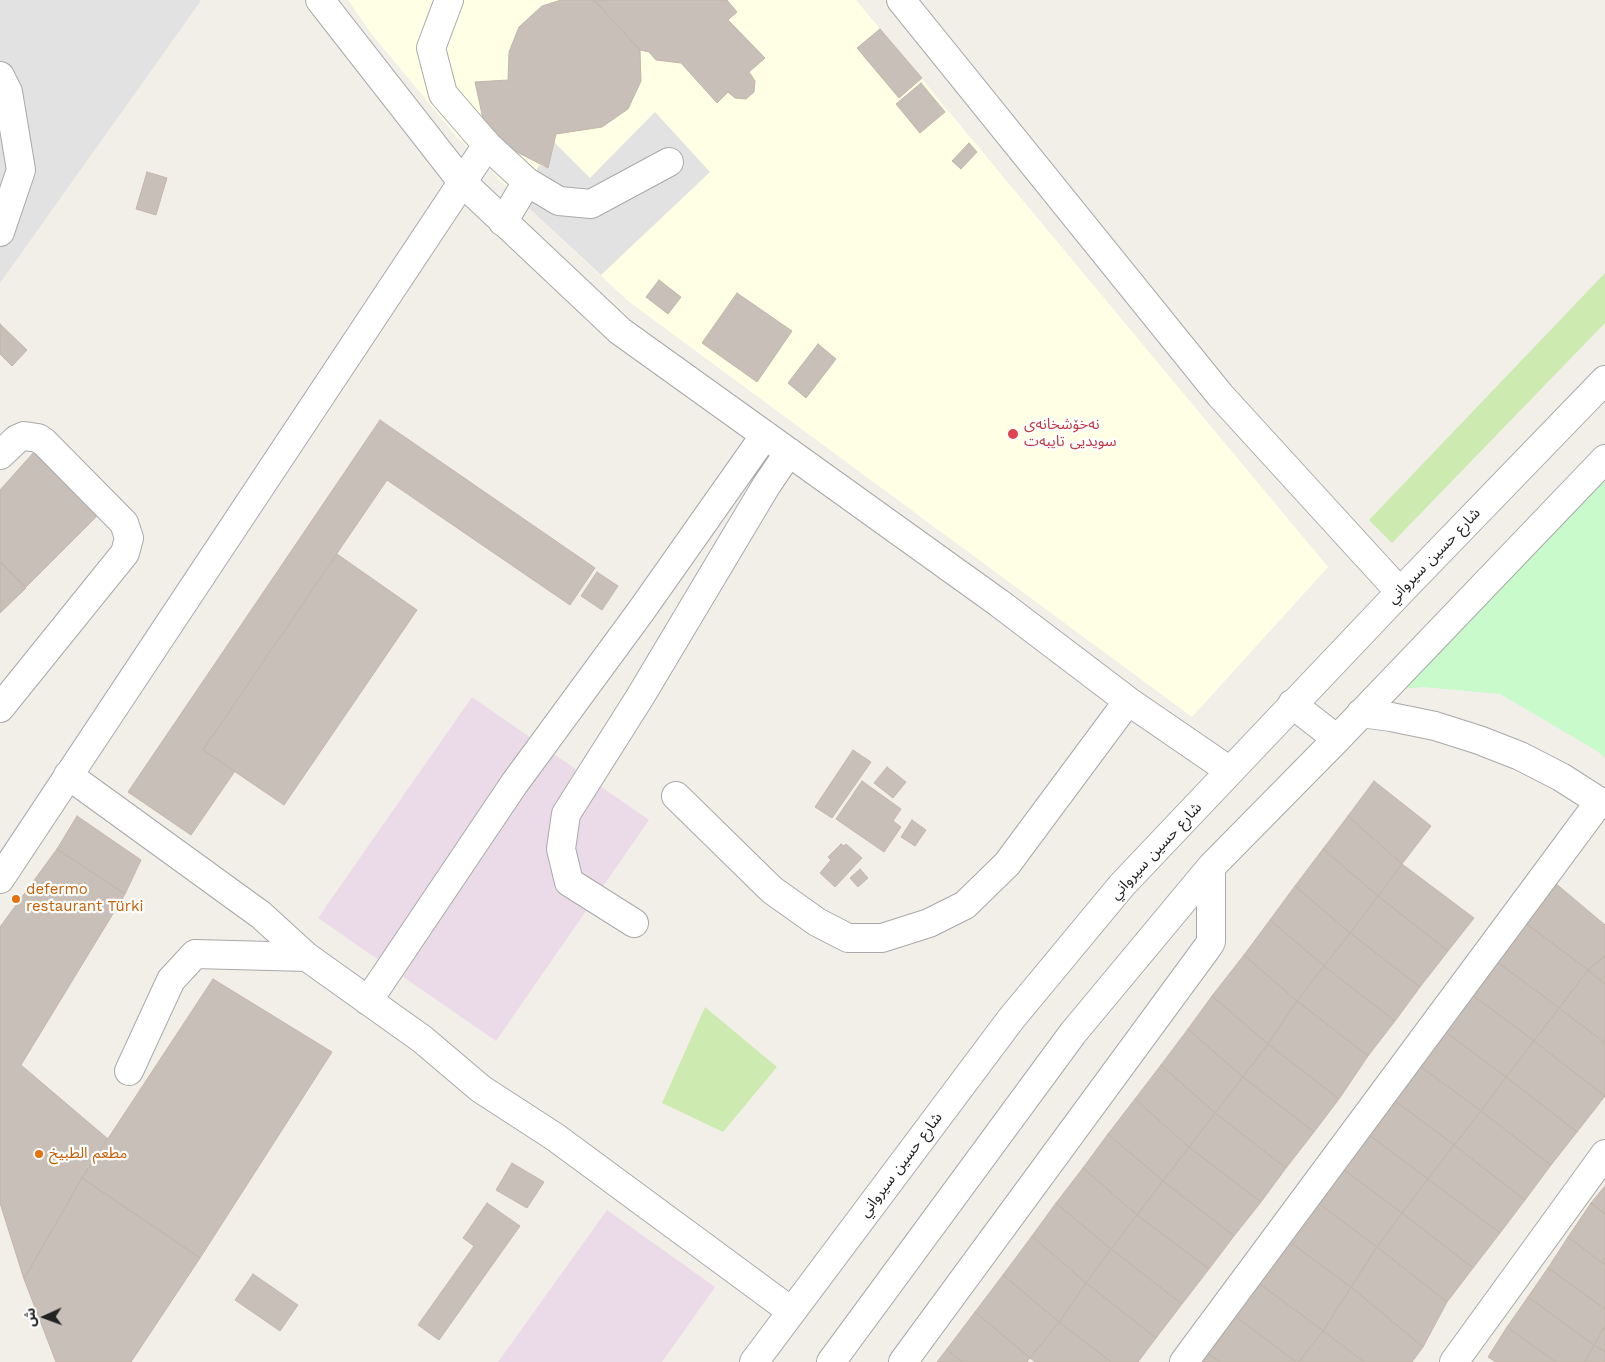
<!DOCTYPE html>
<meta charset="utf-8">
<style>
body{margin:0}
#map{position:relative;width:1605px;height:1362px;overflow:hidden;background:#f2efe9;font-family:"Work Sans","Noto Sans Arabic",sans-serif}
canvas{display:block}
.north{position:absolute;left:20px;top:1292px;width:50px;height:50px;-webkit-text-stroke:4px #fff;paint-order:stroke;rotate:268deg;font-size:14px;font-weight:700;line-height:20px;text-align:center;color:#222}
.north::after{content:'';display:block;margin:auto;width:18px;height:22px;background:#222;clip-path:polygon(50% 0,100% 100%,50% 72%,0 100%)}
</style>
<div id="map">
<canvas width="1605" height="1362"></canvas>
<div class="north">ش</div>
</div>
<script>
const ctx = document.querySelector('canvas').getContext('2d');
ctx.lineJoin = 'round';
function paint(path, color) { ctx.fillStyle = color; ctx.fill(path, 'evenodd'); }
const toPath = rows => new Path2D(rows.map(r => 'M' + r).join(''));
function stroke(path, color, width, dash) { ctx.strokeStyle = color; ctx.lineWidth = width; ctx.lineCap = dash ? 'butt' : 'round'; ctx.setLineDash(dash || []); ctx.stroke(path); }
function write(font, color, halo, rows, align = 'center') {
  ctx.font = font + ' "Work Sans","Noto Sans Arabic",sans-serif'; ctx.lineWidth = 4.5; ctx.setLineDash([]); ctx.textBaseline = 'middle'; ctx.strokeStyle = halo; ctx.fillStyle = color; for (const [text, x, y, turn = 0] of rows) {
    ctx.save(); ctx.translate(x, y); ctx.rotate((+turn || 0) * Math.PI / 180); ctx.textAlign = isNaN(turn) ? turn : align; if (halo) ctx.strokeText(text, 0, 0); ctx.fillText(text, 0, 0); ctx.restore();
  }
}
const industrial = toPath([
 [472,697,649,820,496,1041,318,918],
 [607,1210,715,1287,662,1362,498,1362]
]);
const education = toPath([
 [348,0,856,0,1328,567,1192,717,628,301,522,202,457,137,370,32]
]);
const grass = toPath([
 [1605,273,1605,323,1392,543,1369,520],
 [705,1007,777,1067,723,1132,662,1103]
]);
const park = toPath([
 [1605,475,1605,758,1597,751,1500,694,1423,687,1402,689]
]);
const parking = toPath([
 [0,0,199,0,200,2,0,283],
 [655,112,710,172,601,275,522,202,539,165,548,168,554,142,590,178]
]);
const building = toPath([
 [561,0,594,0,640,50,641,81,628,109,602,127,556,134,548,168,513,150,483,119,475,82,508,80,509,52,519,27,542,6,561,0],
 [594,0,727,0,737,12,728,20,765,58,749,72,755,81,754,92,746,99,735,98,728,92,717,103,681,63,656,60,649,52,640,50,594,0],
 [880,29,922,78,899,98,857,48,880,29],
 [921,83,945,112,920,133,896,104,921,83],
 [969,143,977,152,961,169,952,161,969,143],
 [147,172,167,178,156,215,136,209,147,172],
 [659,280,681,297,668,314,646,297,659,280],
 [737,293,792,331,757,382,702,343,737,293],
 [0,324,27,350,12,366,0,354,0,324],
 [818,344,836,359,806,398,788,383,818,344],
 [380,420,595,568,570,605,387,480,203,750,235,771,191,835,128,792,380,420],
 [35,451,98,515,26,587,0,561,0,490,35,451],
 [337,554,417,610,284,805,203,750,337,554],
 [0,562,26,588,0,613,0,562],
 [597,572,618,586,602,610,581,596,597,572],
 [853,750,871,762,832,818,815,807,853,750],
 [887,767,906,782,893,798,874,783,887,767],
 [862,781,901,809,893,821,901,827,884,852,836,819,862,781],
 [1374,781,1431,826,1402,864,1348,816,1374,781],
 [77,816,141,860,125,894,57,849,77,816],
 [1348,816,1402,864,1378,896,1323,849,1348,816],
 [912,820,926,830,915,846,901,837,912,820],
 [841,844,844,846,846,844,862,858,835,887,820,873,831,860,828,857,841,844],
 [57,849,125,894,21,1065,108,1139,82,1178,24,1279,0,1203,0,927,57,849],
 [1323,849,1378,896,1350,933,1295,886,1323,849],
 [1402,864,1474,918,1448,951,1378,896,1402,864],
 [860,869,868,878,858,887,850,878,860,869],
 [1554,882,1605,925,1605,956,1588,970,1524,922,1554,882],
 [1295,886,1350,933,1324,966,1270,920,1295,886],
 [1378,896,1448,951,1420,987,1350,933,1378,896],
 [1270,920,1324,966,1297,1001,1244,955,1270,920],
 [1524,922,1588,970,1559,1008,1496,961,1524,922],
 [1350,933,1420,987,1395,1021,1324,966,1350,933],
 [1244,955,1297,1001,1268,1044,1212,996,1244,955],
 [1605,956,1605,984,1588,970,1605,956],
 [1496,961,1559,1008,1534,1041,1471,994,1496,961],
 [1324,966,1395,1021,1368,1056,1297,1001,1324,966],
 [1588,970,1605,984,1605,1043,1559,1008,1588,970],
 [213,979,332,1052,200,1258,82,1178,213,979],
 [1471,994,1534,1041,1506,1077,1443,1030,1471,994],
 [1212,996,1268,1044,1243,1077,1188,1029,1212,996],
 [1297,1001,1368,1056,1339,1099,1268,1044,1297,1001],
 [1559,1008,1605,1043,1605,1096,1534,1041,1559,1008],
 [1188,1029,1243,1077,1215,1113,1161,1065,1188,1029],
 [1443,1030,1506,1077,1481,1111,1417,1064,1443,1030],
 [1534,1041,1605,1096,1577,1132,1506,1077,1534,1041],
 [1268,1044,1339,1099,1314,1132,1243,1077,1268,1044],
 [1417,1064,1481,1111,1454,1145,1391,1098,1417,1064],
 [1161,1065,1215,1113,1189,1147,1135,1099,1161,1065],
 [1243,1077,1314,1132,1286,1168,1215,1113,1243,1077],
 [1506,1077,1577,1132,1551,1165,1481,1111,1506,1077],
 [1391,1098,1454,1145,1428,1179,1365,1132,1391,1098],
 [1135,1099,1189,1147,1163,1181,1108,1134,1135,1099],
 [1481,1111,1551,1165,1525,1200,1454,1145,1481,1111],
 [1215,1113,1286,1168,1261,1202,1189,1147,1215,1113],
 [1365,1132,1428,1179,1402,1213,1339,1166,1365,1132],
 [1108,1134,1163,1181,1137,1215,1083,1168,1108,1134],
 [1454,1145,1525,1200,1500,1233,1428,1179,1454,1145],
 [1189,1147,1261,1202,1234,1236,1163,1181,1189,1147],
 [512,1163,544,1182,527,1208,496,1190,512,1163],
 [1339,1166,1402,1213,1377,1247,1314,1200,1339,1166],
 [1083,1168,1137,1215,1111,1249,1056,1203,1083,1168],
 [82,1178,200,1258,131,1362,56,1362,24,1279,82,1178],
 [1428,1179,1500,1233,1473,1268,1402,1213,1428,1179],
 [1163,1181,1234,1236,1209,1269,1137,1215,1163,1181],
 [1605,1186,1605,1214,1591,1203,1605,1186],
 [1314,1200,1377,1247,1351,1287,1287,1240,1314,1200],
 [487,1203,520,1226,439,1340,418,1325,474,1246,463,1238,487,1203],
 [1056,1203,1111,1249,1086,1283,1032,1236,1056,1203],
 [1591,1203,1605,1214,1605,1265,1568,1237,1591,1203],
 [1402,1213,1473,1268,1447,1302,1377,1247,1402,1213],
 [1137,1215,1209,1269,1182,1304,1111,1249,1137,1215],
 [1032,1236,1086,1283,1059,1322,1003,1275,1032,1236],
 [1568,1237,1605,1265,1605,1309,1548,1268,1568,1237],
 [1287,1240,1351,1287,1323,1331,1260,1284,1287,1240],
 [1377,1247,1447,1302,1423,1347,1351,1287,1377,1247],
 [1111,1249,1182,1304,1156,1338,1086,1283,1111,1249],
 [1548,1268,1605,1309,1605,1326,1594,1345,1528,1297,1548,1268],
 [253,1274,298,1305,280,1331,235,1300,253,1274],
 [1003,1275,1059,1322,1030,1358,975,1312,1003,1275],
 [1086,1283,1156,1338,1138,1362,1111,1362,1059,1322,1086,1283],
 [1260,1284,1323,1331,1299,1362,1296,1362,1235,1316,1260,1284],
 [1351,1287,1423,1347,1412,1362,1364,1362,1323,1331,1351,1287],
 [1528,1297,1594,1345,1585,1362,1556,1362,1507,1327,1528,1297],
 [975,1312,1030,1358,1027,1362,962,1362,947,1349,975,1312],
 [1235,1316,1296,1362,1220,1362,1207,1353,1235,1316],
 [1059,1322,1111,1362,1035,1362,1030,1358,1059,1322],
 [1605,1326,1605,1352,1594,1345,1605,1326],
 [1507,1327,1556,1362,1496,1362,1488,1357,1507,1327],
 [1323,1331,1364,1362,1299,1362,1323,1331],
 [1594,1345,1605,1352,1605,1362,1585,1362,1594,1345],
 [947,1349,962,1362,937,1362,947,1349],
 [1207,1353,1220,1362,1200,1362,1207,1353]
]);
const minor = toPath([
 [320,0,463,183,620,331,999,603,1128,701,1230,771],
 [449,0,431,48,443,94,487,145,527,182,559,201,591,204,669,162],
 [901,0,1220,395,1400,592],
 [0,76,8,92,21,170,0,232],
 [503,222,527,182],
 [0,455,17,439,24,436,38,438,44,442,124,523,129,538,125,553,0,708],
 [1292,704,1337,739],
 [1361,713,1391,717,1435,726,1479,740,1520,756,1561,777,1605,805],
 [68,775,261,915,307,957,422,1039,481,1089,555,1137,791,1311],
 [676,796,772,890,817,922,848,938,882,938,929,923,965,905,1007,864,1128,701],
 [0,879,487,145],
 [634,923,569,882,561,849,566,814,640,697,766,486,789,452],
 [368,1001,514,784,641,611,765,435],
 [129,1071,171,980,195,954,307,957],
 [754,1362,1011,1019,1122,885,1400,592,1605,380],
 [831,1362,1073,1033,1211,867,1337,739,1605,459],
 [903,1362,1207,948,1211,942,1211,867],
 [1184,1362,1600,801],
 [1454,1362,1605,1154]
]);
const markers = [
 [1013,434,6,"#e0444e"],
 [16,899,5,"#e8710a"],
 [39,1154,5,"#e8710a"]
];
const healthNames = [
 ["نەخۆشخانەی",1024,425],
 ["سویدیی تایبەت",1024,442]
];
const streetNames = [
 ["شارع حسين سيرواني",1434,556,-46],
 ["شارع حسين سيرواني",1156,851,-47],
 ["شارع حسين سيرواني",901,1165,-53]
];
const foodNames = [
 ["defermo",26,890],
 ["restaurant Türki",26,907],
 ["مطعم الطبيخ",49,1154]
];
paint(industrial, '#ebdbe8');
paint(education, '#ffffe5');
paint(grass, '#cdebb0');
paint(park, '#c8facc');
paint(parking, '#e2e2e2');
paint(building, '#c7bfb8');
stroke(building, '#c4b6ab', 1);
stroke(minor, '#a9a9a9', 30);
stroke(minor, '#fff', 28);
for (const [x, y, r, color] of markers) { const dot = new Path2D(); dot.arc(x, y, r, 0, 2 * Math.PI); ctx.fillStyle = color; ctx.fill(dot); stroke(dot, '#fff', 2); }
write('15px', '#be3a42', '#fff', healthNames, 'left');
write('15px', '#222', '#fff', streetNames);
write('15px', '#c56008', '#fff', foodNames, 'left');
</script>
